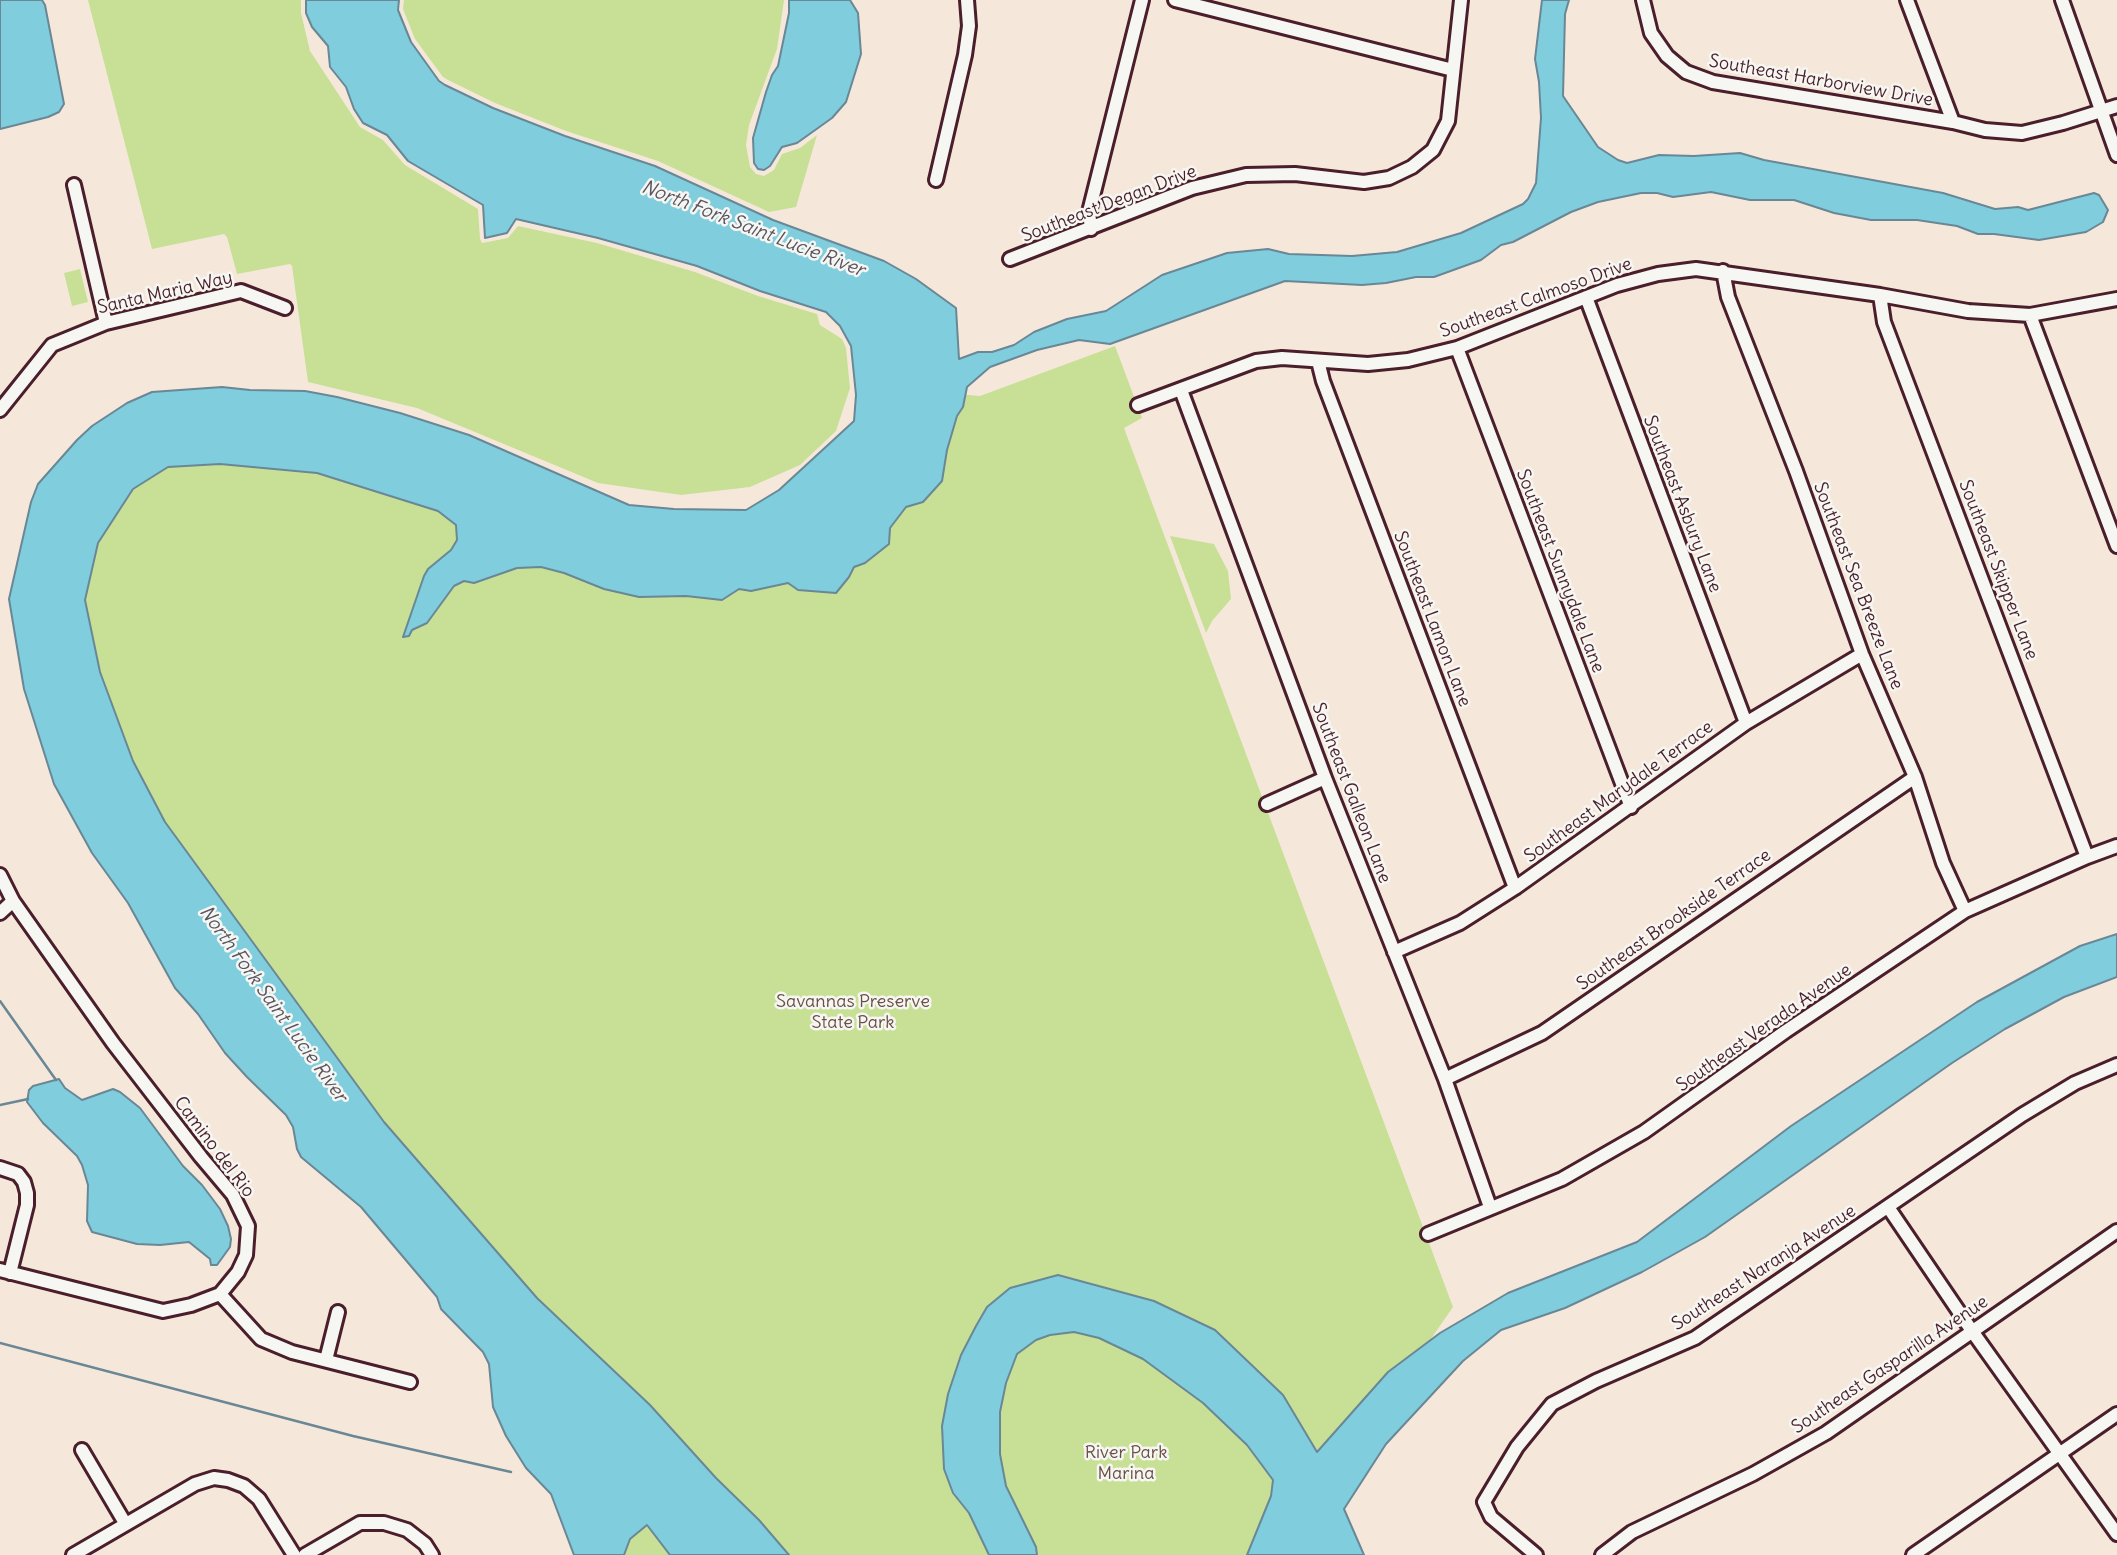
<!DOCTYPE html>
<style>
body{margin:0}
canvas{display:block;background:#f5e8da}
</style>
<canvas width="2117" height="1555"></canvas>
<script>
const ctx = document.querySelector('canvas').getContext('2d');
ctx.lineJoin = 'round';
function paint(path, color) { ctx.fillStyle = color; ctx.fill(path, 'evenodd'); }
const toPath = rows => new Path2D(rows.map(r => 'M' + r).join(''));
function stroke(path, color, width, dash) { ctx.strokeStyle = color; ctx.lineWidth = width; ctx.lineCap = dash ? 'butt' : 'round'; ctx.setLineDash(dash || []); ctx.stroke(path); }
function write(font, color, halo, rows, align = 'center') {
  ctx.font = font + ' Delius,sans-serif'; ctx.lineWidth = 5; ctx.setLineDash([]); ctx.textBaseline = 'middle'; ctx.strokeStyle = halo; ctx.fillStyle = color; for (const [text, x, y, turn = 0] of rows) {
    ctx.save(); ctx.translate(x, y); ctx.rotate((+turn || 0) * Math.PI / 180); ctx.textAlign = isNaN(turn) ? turn : align; if (halo) ctx.strokeText(text, 0, 0); ctx.fillText(text, 0, 0); ctx.restore();
  }
}
const green = toPath([
 [88,0,301,0,301,13,310,51,360,127,383,140,405,165,478,209,480,239,482,243,508,238,518,226,597,243,695,272,758,296,817,314,820,325,842,339,846,348,850,388,836,431,800,465,750,487,681,495,598,483,417,408,308,382,292,266,290,264,237,274,227,237,224,234,152,249],
 [404,0,784,0,777,49,749,125,746,145,750,167,756,174,764,176,774,170,782,154,800,148,817,135,796,207,769,212,658,161,566,131,495,103,448,80,443,77,415,39,403,9],
 [80,269,88,302,72,306,64,273],
 [1115,346,1142,418,1124,428,1453,1307,1385,1405,1321,1555,608,1555,639,1512,78,767,68,533,175,437,780,560,933,392,980,396],
 [1170,536,1214,544,1228,571,1231,599,1212,621,1206,633]
]);
const water = toPath([
 [0,0,42,0,45,5,64,104,59,112,48,117,0,129,0,0],
 [306,0,399,0,398,10,411,42,439,81,445,85,493,108,565,136,655,166,773,220,884,261,916,279,956,308,959,359,978,352,992,352,1014,345,1034,332,1067,319,1106,311,1162,275,1227,253,1268,249,1289,254,1352,256,1397,252,1461,233,1523,204,1528,199,1536,183,1541,118,1539,82,1535,59,1542,0,1569,0,1565,14,1563,96,1598,147,1618,160,1627,163,1659,155,1694,156,1740,153,1764,160,1943,193,1995,209,2018,207,2028,210,2094,193,2099,195,2108,210,2103,222,2086,232,2039,240,1994,234,1978,234,1957,226,1917,220,1871,220,1834,213,1794,200,1750,200,1711,192,1673,197,1657,193,1641,193,1598,202,1571,212,1513,242,1501,245,1481,260,1434,277,1416,277,1386,283,1362,285,1285,281,1110,344,1079,340,1037,350,990,367,967,387,963,407,957,416,947,450,942,481,923,502,906,507,890,528,889,544,865,563,854,567,849,577,836,593,798,590,788,583,751,591,739,589,722,600,686,596,639,597,604,589,564,573,541,567,517,568,474,583,464,581,454,586,427,623,412,630,409,636,403,637,424,576,428,569,451,550,457,540,456,525,438,511,317,473,220,464,168,467,133,489,98,543,85,600,100,672,133,761,165,822,384,1122,537,1298,650,1405,716,1478,759,1520,789,1555,670,1555,647,1525,630,1539,624,1555,574,1555,551,1494,526,1468,506,1436,493,1407,489,1364,483,1352,441,1309,437,1297,361,1207,301,1157,297,1149,293,1127,286,1115,247,1077,225,1053,198,1014,175,988,128,903,92,853,54,784,24,689,9,599,31,502,38,484,77,440,92,426,127,403,152,392,222,387,250,390,305,391,337,397,400,413,469,435,629,505,674,509,746,510,779,490,854,421,856,395,851,346,840,326,826,312,760,291,697,266,598,238,516,219,507,233,485,238,483,205,408,161,387,135,363,123,354,109,346,87,330,67,328,46,312,27,306,13,306,0],
 [789,0,850,0,858,13,861,54,846,102,832,118,797,143,782,147,770,166,764,170,758,169,754,163,753,138,766,92,772,75,778,66,789,13,789,0],
 [2117,934,2117,977,2064,997,2005,1029,1952,1063,1705,1237,1642,1272,1565,1308,1501,1330,1463,1361,1386,1444,1344,1509,1364,1555,1247,1555,1271,1496,1273,1480,1247,1445,1203,1403,1143,1359,1099,1338,1074,1332,1050,1335,1036,1340,1017,1354,1006,1383,1000,1412,1000,1454,1006,1486,1036,1547,1037,1555,989,1555,969,1513,953,1493,944,1469,942,1426,948,1394,961,1355,976,1326,987,1307,1010,1288,1058,1275,1154,1301,1215,1330,1283,1395,1317,1452,1388,1372,1440,1333,1508,1293,1637,1242,1791,1126,1977,1002,2080,946,2117,934],
 [59,1079,65,1088,82,1100,113,1089,120,1092,140,1108,183,1166,202,1185,220,1209,228,1226,231,1239,230,1247,217,1265,211,1265,210,1259,189,1242,160,1245,137,1244,92,1232,87,1221,88,1185,82,1165,77,1156,43,1123,27,1102,29,1090,33,1086,59,1079]
]);
const stream = toPath([
 [0,1001,56,1080],
 [0,1105,28,1099],
 [0,1343,353,1436,511,1472]
]);
const minor = toPath([
 [1175,0,1453,70],
 [1643,0,1651,33,1667,56,1686,72,1713,82,1953,122,1985,130,2022,133,2063,123,2117,106],
 [1907,0,1953,122],
 [2062,0,2117,155],
 [936,180,965,55,969,26,967,0],
 [74,185,106,323],
 [1091,229,1089,212,1142,0],
 [1010,259,1192,188,1246,175,1295,174,1364,182,1389,178,1412,167,1433,150,1448,121,1461,0],
 [1723,271,1728,297,1796,471,1862,654,1915,777,1943,863,1965,911],
 [1880,295,1884,322,2087,857],
 [1586,297,1746,723],
 [2030,315,2117,546],
 [1457,348,1631,807],
 [1318,361,1323,381,1515,888],
 [1181,390,1325,778,1445,1079,1490,1207],
 [1138,405,1256,361,1282,358,1368,364,1408,360,1457,348,1617,285,1658,274,1696,269,1880,295,1968,311,2030,315,2117,299],
 [0,410,52,345,106,323,241,291,285,308],
 [1267,804,1325,778],
 [0,875,13,901,113,1043,201,1157,233,1195,248,1226,246,1255,238,1272,220,1294,191,1305,163,1311,0,1270],
 [0,913,13,901],
 [1394,952,1460,923,1515,888,1746,723,1862,654],
 [1445,1079,1542,1033,1915,777],
 [0,1168,18,1174,24,1182,27,1193,27,1205,10,1273],
 [1888,1207,1972,1331,2117,1534],
 [1428,1234,1562,1179,1644,1132,1786,1031,1965,911,2087,857,2117,846],
 [220,1294,261,1339,292,1352,410,1382],
 [326,1360,338,1312],
 [82,1450,125,1523],
 [73,1555,195,1484,214,1478,228,1480,244,1486,259,1499,294,1555],
 [305,1555,360,1523,384,1523,407,1530,425,1544,432,1555],
 [1536,1555,1491,1517,1484,1502,1517,1447,1552,1404,1596,1381,1695,1338,2022,1115,2075,1083,2117,1065],
 [1602,1555,1632,1532,1753,1474,1826,1433,2117,1231],
 [1913,1555,2117,1414]
]);
const streetNames = [
 ["Southeast Harborview Drive",1821,81,10],
 ["Southeast Degan Drive",1109,204,-21],
 ["Santa Maria Way",165,293,-13],
 ["Southeast Calmoso Drive",1536,298,-20],
 ["Southeast Asbury Lane",1682,504,69],
 ["Southeast Skipper Lane",1998,570,69],
 ["Southeast Sunnydale Lane",1560,571,69],
 ["Southeast Sea Breeze Lane",1858,586,69],
 ["Southeast Lamon Lane",1432,619,69],
 ["Southeast Marydale Terrace",1619,792,-36],
 ["Southeast Galleon Lane",1351,793,69],
 ["Southeast Brookside Terrace",1674,920,-35],
 ["Southeast Verada Avenue",1764,1028,-35],
 ["Camino del Rio",214,1147,53],
 ["Southeast Naranja Avenue",1764,1268,-33],
 ["Southeast Gasparilla Avenue",1890,1365,-34]
];
const parkNames = [
 ["Savannas Preserve",853,1002],
 ["State Park",853,1023],
 ["River Park",1126,1453],
 ["Marina",1126,1474]
];
const waterNames = [
 ["North Fork Saint Lucie River",753,229,21],
 ["North Fork Saint Lucie River",273,1004,54]
];
paint(green, '#c8e096');
paint(water, '#7fcddd');
stroke(water, '#6a8796', 2);
stroke(stream, '#6a8796', 2.5);
stroke(minor, '#4a1f2b', 18);
stroke(minor, '#f6f6f2', 12);
write('18px', '#4a1f2b', '#f6f6f2', streetNames);
write('18px', '#6a4f46', '#f6f6f2', parkNames);
write('italic 19px', '#5a5360', '#f6f6f2', waterNames);
</script>
